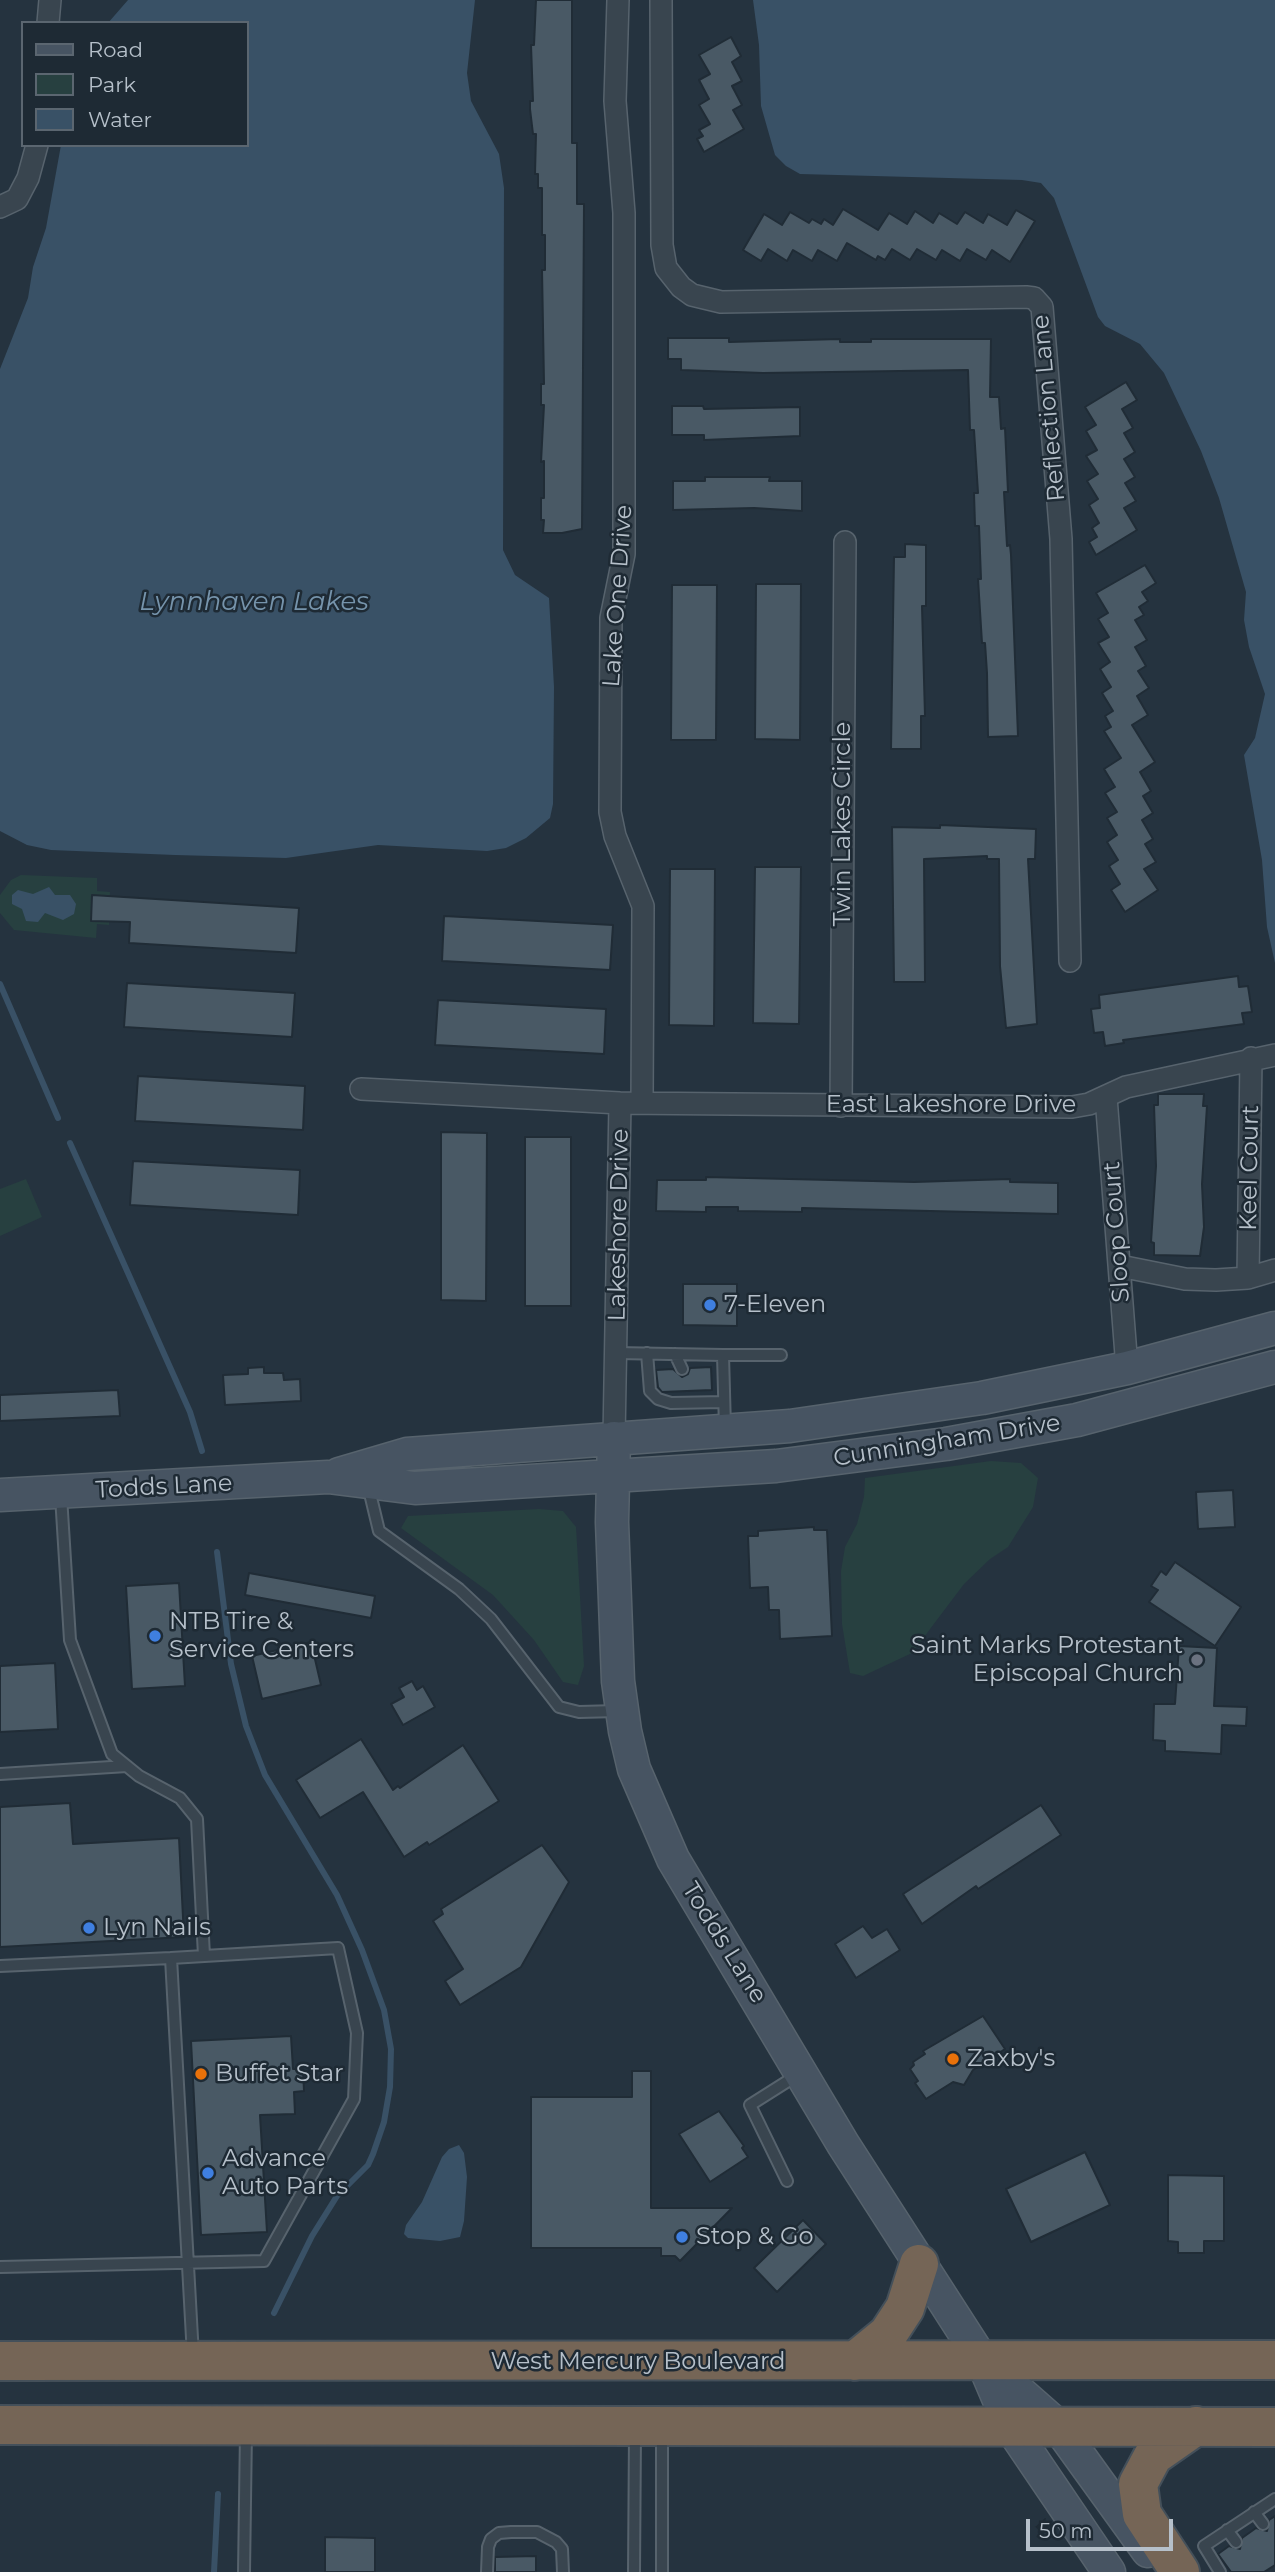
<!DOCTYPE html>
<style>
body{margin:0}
#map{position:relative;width:1275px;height:2572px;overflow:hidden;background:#25333f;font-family:Montserrat,sans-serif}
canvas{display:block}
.legend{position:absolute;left:21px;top:21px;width:228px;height:126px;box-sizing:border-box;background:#1e2a34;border:2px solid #5b6670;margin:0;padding:9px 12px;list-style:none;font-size:21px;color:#b6c0ca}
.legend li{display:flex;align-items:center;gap:14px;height:35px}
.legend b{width:35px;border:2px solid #5b6670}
.scale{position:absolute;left:1026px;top:2519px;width:147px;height:32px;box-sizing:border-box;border:4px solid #b6c0ca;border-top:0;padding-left:9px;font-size:21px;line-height:24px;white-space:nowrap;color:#b6c0ca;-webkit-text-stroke:5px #1e2a34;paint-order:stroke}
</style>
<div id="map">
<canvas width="1275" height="2572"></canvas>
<ul class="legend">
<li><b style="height:9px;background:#475462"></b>Road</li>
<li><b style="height:19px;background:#274040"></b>Park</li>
<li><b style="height:19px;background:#395166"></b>Water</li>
</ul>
<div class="scale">50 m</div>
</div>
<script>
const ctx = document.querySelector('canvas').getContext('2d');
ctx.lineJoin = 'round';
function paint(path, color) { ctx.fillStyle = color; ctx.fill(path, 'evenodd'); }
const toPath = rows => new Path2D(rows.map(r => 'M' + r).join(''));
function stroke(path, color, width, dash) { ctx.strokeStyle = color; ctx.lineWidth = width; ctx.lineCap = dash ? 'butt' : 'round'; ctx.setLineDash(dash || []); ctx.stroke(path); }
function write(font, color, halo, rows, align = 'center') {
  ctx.font = font + ' Montserrat,sans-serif'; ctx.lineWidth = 5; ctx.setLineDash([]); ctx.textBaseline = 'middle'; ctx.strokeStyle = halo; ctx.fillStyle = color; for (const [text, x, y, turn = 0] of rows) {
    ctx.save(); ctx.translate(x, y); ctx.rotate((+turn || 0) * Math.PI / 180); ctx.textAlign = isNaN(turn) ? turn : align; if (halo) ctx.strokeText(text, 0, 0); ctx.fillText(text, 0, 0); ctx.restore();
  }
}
const green = toPath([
 [21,875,97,878,97,891,110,892,109,925,97,924,96,938,14,930,0,913,0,895,11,880],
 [26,1179,42,1217,0,1236,0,1189],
 [991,1461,1021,1463,1038,1478,1033,1507,1008,1547,990,1559,964,1584,912,1653,863,1676,850,1673,842,1624,841,1571,845,1547,857,1524,864,1497,865,1478],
 [539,1509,563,1511,576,1527,584,1666,578,1685,563,1682,534,1640,493,1595,401,1528,408,1516]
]);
const water = toPath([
 [128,0,475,0,467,73,471,101,499,154,504,188,503,550,515,575,549,598,554,687,553,804,550,818,526,838,506,848,487,851,378,845,286,858,175,855,51,850,27,845,0,831,0,369,28,298,33,267,46,228,61,145,247,145,247,23,108,23],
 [753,0,1275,0,1275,963,1267,927,1262,860,1244,755,1255,738,1265,694,1249,647,1244,620,1246,592,1219,498,1201,451,1164,373,1140,344,1105,326,1098,317,1054,198,1041,183,1022,180,800,174,786,166,775,155,761,106,759,45],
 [49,887,55,895,70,895,76,904,74,914,63,920,45,913,38,922,26,921,22,909,12,904,12,895,18,890,33,894],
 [459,2145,464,2153,467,2177,464,2221,460,2237,440,2241,408,2238,404,2234,406,2225,422,2202,442,2157,449,2149]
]);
const stream = toPath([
 [0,984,58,1118],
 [70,1143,190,1412,202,1451],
 [217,1552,231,1664,246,1726,265,1775,337,1895,362,1950,384,2010,391,2049,390,2087,384,2122,373,2154,368,2165,337,2196,312,2236,274,2313],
 [214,2572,218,2494]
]);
const building = toPath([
 [536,0,572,0,572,143,577,143,577,204,584,204,582,529,562,533,543,533,544,520,541,520,541,498,544,498,544,461,541,462,544,405,541,405,541,384,544,384,542,270,545,270,545,235,542,235,542,188,538,188,538,174,535,174,536,134,533,134,530,109,530,101,533,101,531,45,534,45,536,0],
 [731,37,741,56,732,62,742,81,732,86,742,105,733,110,744,129,704,152,697,139,703,136,699,130,710,124,699,105,709,99,699,80,710,74,699,55,731,37],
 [843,209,878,230,889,213,907,224,915,211,933,223,939,213,957,224,965,212,983,223,988,214,1007,225,1016,210,1035,221,1010,262,992,250,986,260,967,249,960,261,942,250,936,260,917,249,910,260,892,249,885,260,878,256,876,260,847,243,837,261,818,250,812,261,793,250,787,261,768,249,761,261,743,250,764,214,782,225,790,212,809,223,812,219,821,224,824,219,833,225,843,209],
 [668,338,729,338,729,342,840,339,840,342,871,342,871,339,991,339,990,397,999,397,1001,429,1005,428,1008,492,1004,492,1007,546,1010,545,1011,555,1018,736,988,737,987,673,985,643,982,643,978,579,981,579,979,526,975,526,974,493,978,493,974,430,970,430,968,370,763,373,681,370,681,359,668,359,668,338],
 [1126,382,1137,400,1122,409,1133,428,1124,433,1135,452,1124,459,1135,477,1125,483,1136,501,1124,508,1137,530,1096,555,1089,542,1097,537,1092,528,1099,523,1089,505,1098,499,1087,481,1098,474,1086,456,1097,450,1086,431,1096,425,1085,407,1126,382],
 [672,406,703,406,704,409,800,407,800,436,704,440,704,435,672,435,672,406],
 [705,477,770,477,769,481,802,481,802,511,754,508,673,510,673,481,705,481,705,477],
 [905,544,926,545,926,606,922,606,925,716,921,716,921,749,891,749,894,557,905,557,905,544],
 [1145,565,1156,583,1142,592,1148,601,1139,607,1144,615,1135,620,1147,640,1135,647,1146,666,1138,671,1149,688,1137,696,1148,715,1132,725,1155,762,1140,772,1151,791,1143,796,1153,813,1142,820,1153,839,1145,844,1156,862,1144,869,1158,890,1125,912,1111,890,1120,884,1109,866,1118,860,1107,842,1117,835,1107,818,1117,812,1105,793,1115,787,1104,769,1121,758,1104,731,1111,727,1105,716,1113,711,1102,693,1111,687,1100,669,1110,662,1098,643,1109,637,1098,619,1108,613,1096,593,1145,565],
 [756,584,801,584,800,740,755,739,756,584],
 [672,585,717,585,716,740,671,740,672,585],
 [940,825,1036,829,1035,859,1028,859,1037,1024,1006,1028,1000,966,999,859,987,859,987,856,924,859,925,982,894,982,892,827,940,828,940,825],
 [755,867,801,867,799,1024,753,1023,755,867],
 [670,869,715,869,714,1026,669,1025,670,869],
 [92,895,299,908,296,953,129,943,130,922,91,921,92,895],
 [444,916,613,925,610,970,442,961,444,916],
 [1238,976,1239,987,1248,986,1252,1012,1242,1013,1244,1024,1123,1040,1124,1043,1105,1046,1103,1032,1094,1033,1091,1009,1100,1008,1099,995,1238,976],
 [127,983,295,993,292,1037,124,1027,127,983],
 [438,1000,606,1009,604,1054,435,1045,438,1000],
 [138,1076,305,1086,303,1130,135,1121,138,1076],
 [1158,1094,1204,1094,1203,1106,1207,1106,1202,1184,1204,1227,1200,1256,1154,1255,1154,1243,1151,1242,1156,1166,1154,1105,1158,1105,1158,1094],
 [441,1132,487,1133,486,1301,441,1300,441,1132],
 [525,1137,571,1137,571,1306,525,1306,525,1137],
 [133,1161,300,1170,298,1215,130,1205,133,1161],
 [706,1177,914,1182,1010,1179,1010,1182,1058,1183,1058,1214,802,1208,802,1212,738,1211,738,1207,706,1207,706,1212,656,1211,657,1180,706,1180,706,1177],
 [683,1284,737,1284,737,1326,683,1325,683,1284],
 [264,1367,264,1373,283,1373,284,1380,300,1379,301,1401,225,1405,223,1375,248,1374,248,1368,264,1367],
 [711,1367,712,1390,662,1392,658,1387,656,1370,673,1369,682,1377,688,1374,690,1368,711,1367],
 [118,1390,120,1416,0,1421,0,1395,118,1390],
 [1233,1490,1235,1527,1198,1529,1196,1492,1233,1490],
 [814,1527,814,1530,827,1530,832,1636,780,1639,779,1610,769,1610,768,1587,750,1588,748,1536,758,1536,758,1531,814,1527],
 [1175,1562,1241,1607,1215,1646,1149,1602,1158,1590,1151,1586,1161,1571,1166,1575,1175,1562],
 [249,1573,375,1596,371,1618,245,1595,249,1573],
 [179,1583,185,1686,132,1689,126,1586,179,1583],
 [311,1642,321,1685,262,1699,252,1656,311,1642],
 [1179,1646,1217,1648,1214,1706,1247,1707,1246,1726,1222,1725,1221,1754,1165,1751,1165,1741,1153,1740,1154,1704,1175,1704,1179,1646],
 [55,1663,58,1729,0,1732,0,1666,55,1663],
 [412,1681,417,1690,423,1686,435,1707,403,1725,391,1704,404,1697,399,1688,412,1681],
 [361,1739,393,1790,398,1786,400,1788,463,1745,499,1801,429,1845,427,1842,404,1857,363,1792,320,1818,296,1780,361,1739],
 [70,1803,73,1844,179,1838,184,1937,0,1947,0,1807,70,1803],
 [1041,1805,1061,1835,978,1889,976,1886,922,1924,903,1894,1041,1805],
 [542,1845,569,1882,521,1967,460,2005,445,1981,463,1969,433,1921,443,1914,441,1909,542,1845],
 [863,1926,872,1938,887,1929,900,1950,856,1978,835,1944,863,1926],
 [983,2016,1005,2049,973,2070,964,2085,953,2082,926,2099,915,2083,918,2081,910,2069,914,2065,913,2062,925,2054,923,2051,983,2016],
 [291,2036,293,2069,303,2069,304,2091,294,2092,295,2114,260,2115,267,2232,201,2235,191,2041,291,2036],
 [632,2071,651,2071,651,2208,732,2208,680,2261,675,2256,661,2256,661,2248,531,2248,531,2097,632,2097,632,2071],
 [719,2111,744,2146,742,2148,748,2157,710,2182,679,2134,719,2111],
 [1085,2152,1110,2205,1031,2242,1006,2189,1085,2152],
 [1168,2175,1224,2176,1224,2241,1204,2241,1204,2253,1178,2253,1178,2242,1168,2241,1168,2175],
 [803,2220,826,2244,777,2292,754,2268,803,2220],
 [1275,2516,1275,2565,1264,2572,1231,2572,1218,2554,1229,2546,1240,2549,1242,2538,1256,2528,1267,2531,1269,2520,1275,2516],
 [325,2537,375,2538,375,2572,325,2572,325,2537],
 [536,2556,536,2572,495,2572,495,2557,536,2556]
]);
const lane = toPath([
 [617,1353,723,1355,725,1428],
 [647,1353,650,1391,658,1399,671,1403,724,1402],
 [675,1354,682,1369],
 [723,1355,781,1355],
 [368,1485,379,1531,459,1589,491,1619,559,1707,579,1712,618,1711],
 [61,1496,70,1640,112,1754,139,1776,180,1798,197,1819,204,1956],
 [0,1774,127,1766],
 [0,1966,171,1958,193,2356],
 [787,2181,750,2105,799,2074],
 [0,2267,264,2261,354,2099,357,2033,338,1948,171,1958],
 [1254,2512,1263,2524],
 [1227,2530,1236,2542],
 [244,2572,246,2431],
 [487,2572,488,2547,491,2539,499,2533,511,2532,537,2532,556,2542,562,2549,563,2572],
 [634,2572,635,2432],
 [662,2572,662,2431],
 [1220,2572,1204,2546,1275,2499]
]);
const street = toPath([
 [618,0,615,101,624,213,624,554,611,618,610,812,615,836,643,906,642,1103],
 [661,0,662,245,666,268,681,287,692,295,721,302,1026,297,1034,298,1042,307,1061,539,1070,961],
 [48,23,50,0],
 [0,207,17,199,28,178,37,145],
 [361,1089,620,1103,1072,1107,1089,1104,1126,1087,1275,1055],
 [1106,1097,1127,1368],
 [841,1106,845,542],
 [1120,1266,1185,1279,1216,1280,1248,1278,1275,1270],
 [1248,1278,1251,1058],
 [614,1438,620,1103]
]);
const secondary = toPath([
 [614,1438,612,1522,618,1681,625,1731,634,1769,673,1859,843,2144,982,2360,1010,2426,1109,2572],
 [339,1474,407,1454,790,1426,982,1398,1127,1368,1275,1328],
 [0,1495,328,1477,415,1488,776,1466,946,1444,1077,1420,1275,1367],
 [989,2365,1057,2425,1148,2551]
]);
const highway = toPath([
 [0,2361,1275,2360],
 [855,2361,888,2334,905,2308,919,2264],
 [0,2425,1275,2427],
 [1180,2572,1142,2514,1138,2484,1153,2456,1196,2426]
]);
const markers = [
 [710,1305,7,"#3f7fe0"],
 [155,1636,7,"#3f7fe0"],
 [1197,1660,7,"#6b7280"],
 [89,1928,7,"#3f7fe0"],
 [953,2059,7,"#e8710a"],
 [201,2074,7,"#e8710a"],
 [208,2173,7,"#3f7fe0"],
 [682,2237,7,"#3f7fe0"]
];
const streetNames = [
 ["Reflection Lane",1049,408,-95],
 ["Lake One Drive",618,596,-86],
 ["Twin Lakes Circle",843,824,-90],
 ["East Lakeshore Drive",951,1105],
 ["Keel Court",1250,1168,-89],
 ["Lakeshore Drive",619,1225,-89],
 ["Sloop Court",1117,1232,-94],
 ["Cunningham Drive",947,1441,-9],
 ["Todds Lane",164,1487,-3],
 ["Todds Lane",724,1943,58],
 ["West Mercury Boulevard",638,2362]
];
const poiNames = [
 ["7-Eleven",724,1305],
 ["NTB Tire &",169,1622],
 ["Service Centers",169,1650],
 ["Saint Marks Protestant",1183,1646,"right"],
 ["Episcopal Church",1183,1674,"right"],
 ["Lyn Nails",103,1928],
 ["Zaxby's",967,2059],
 ["Buffet Star",215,2074],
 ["Advance",222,2159],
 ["Auto Parts",222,2187],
 ["Stop & Go",696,2237]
];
const waterNames = [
 ["Lynnhaven Lakes",254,602]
];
paint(green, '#274040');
paint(water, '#395166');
stroke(stream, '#395166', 6);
paint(building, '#495965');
stroke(building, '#202c36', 2);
stroke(lane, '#57636d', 14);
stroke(street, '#57636d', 24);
stroke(secondary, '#57636d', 35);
stroke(highway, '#44505a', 42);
stroke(lane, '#39454f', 10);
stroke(street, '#39454f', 21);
stroke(secondary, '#475462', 32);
stroke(highway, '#756556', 38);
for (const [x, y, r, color] of markers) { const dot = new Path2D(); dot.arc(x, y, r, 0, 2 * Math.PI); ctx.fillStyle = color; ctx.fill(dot); stroke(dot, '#1e2a34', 2.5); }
write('24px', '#b6c0ca', '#1e2a34', streetNames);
write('24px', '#b6c0ca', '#1e2a34', poiNames, 'left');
write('italic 26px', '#7694ac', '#1e2a34', waterNames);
</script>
